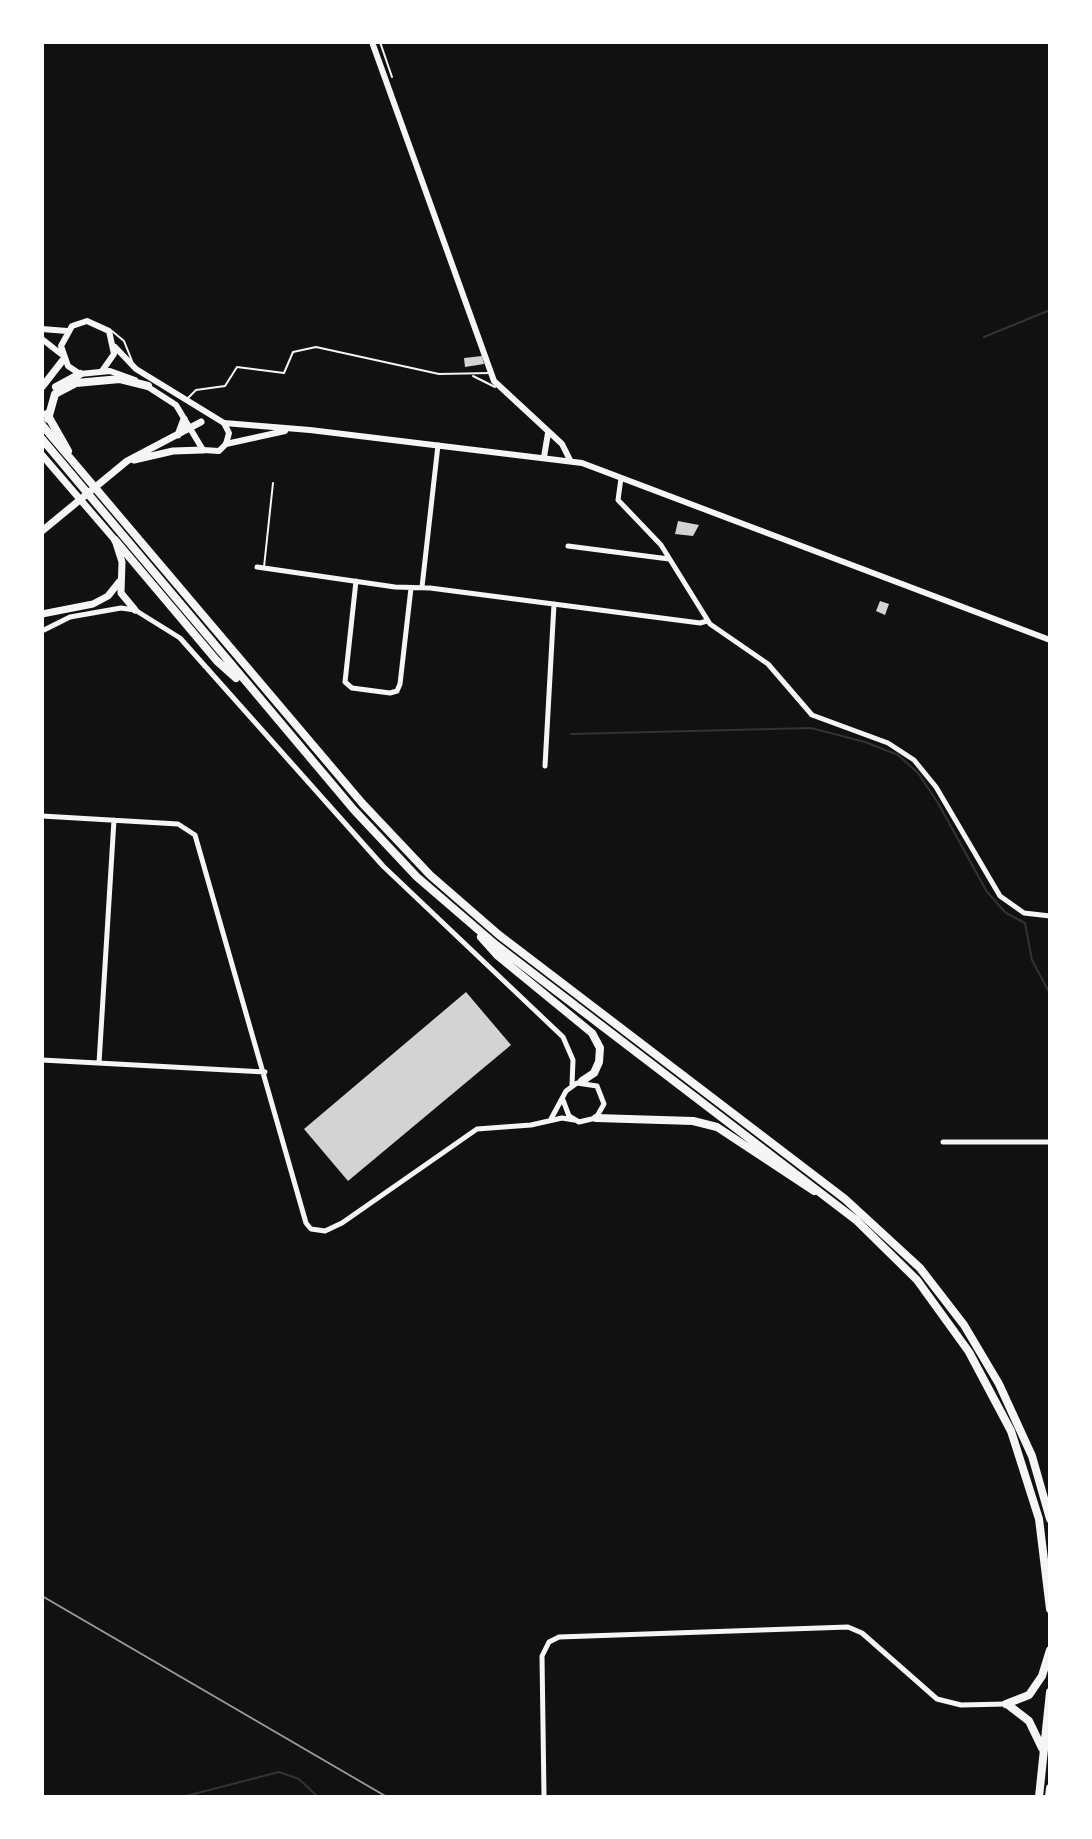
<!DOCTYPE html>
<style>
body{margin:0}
#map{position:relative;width:1092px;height:1839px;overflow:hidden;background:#111;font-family:"Work Sans",sans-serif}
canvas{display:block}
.frame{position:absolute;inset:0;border:44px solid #fff;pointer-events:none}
</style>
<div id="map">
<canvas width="1092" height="1839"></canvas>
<div class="frame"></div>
</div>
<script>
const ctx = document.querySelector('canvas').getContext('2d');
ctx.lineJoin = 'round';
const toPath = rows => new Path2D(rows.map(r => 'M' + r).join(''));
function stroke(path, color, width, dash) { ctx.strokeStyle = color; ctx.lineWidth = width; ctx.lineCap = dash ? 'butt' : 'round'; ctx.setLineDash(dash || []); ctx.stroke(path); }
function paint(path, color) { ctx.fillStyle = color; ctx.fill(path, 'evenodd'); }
const stream = toPath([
 [984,337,1050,310],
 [571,734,811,728,865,742,898,755,918,773,938,803,987,892,1006,913,1025,923,1032,960,1050,994],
 [42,1796,60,1797],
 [182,1797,279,1772,299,1779,318,1797]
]);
const building = toPath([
 [482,356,484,364,465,367,464,358],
 [678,521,699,525,693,536,675,534],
 [880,601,889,604,885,615,876,611],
 [466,992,511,1045,348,1181,304,1129]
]);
const path = toPath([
 [380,42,392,77]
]);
const service = toPath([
 [112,331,124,341,132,361],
 [473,376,495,387],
 [187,399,196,390,225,386,237,367,284,373,293,352,316,347,439,374,490,373],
 [264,567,273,483]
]);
const minor = toPath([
 [621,478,618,500,661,545,710,624,768,664,812,715,888,743,914,760,936,787,1000,896,1024,913,1050,916],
 [568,546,669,559],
 [257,567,395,587,430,588,700,623,707,621],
 [356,581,345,682,352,688,390,693,397,691,400,684,411,588],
 [422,587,438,445],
 [42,631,70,617,121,608,135,610,180,638,383,866,563,1037,573,1060,572,1085],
 [545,766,554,604],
 [42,816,178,824,195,835,306,1223,311,1229,325,1231,342,1223,477,1129,531,1125,562,1118,574,1120],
 [42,1060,265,1072],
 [99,1063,114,820],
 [551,1119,566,1091,577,1083,597,1086,604,1104,596,1118,579,1122,569,1116,563,1100],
 [943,1142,1050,1142],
 [544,1796,542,1656,549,1642,559,1637,848,1627,862,1633,937,1699,961,1705,1006,1704]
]);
const tertiary = toPath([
 [372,42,494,381,562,444,570,460],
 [224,423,310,430,582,463,1050,640],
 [226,444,285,431],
 [544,457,548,433]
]);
const secondary = toPath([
 [42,329,67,331],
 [42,339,61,354],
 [115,347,136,369,224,423,229,433,226,444,219,451,203,450,176,405,145,385],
 [102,371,114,354,109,331,87,321,72,326,61,346,68,366,80,374,110,371,135,380]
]);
const primary = toPath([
 [42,387,63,360],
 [178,435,184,419],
 [42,455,115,540,122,562,121,593,135,610],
 [134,460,173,451,203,450],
 [42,531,127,461,201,422],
 [42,614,93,604,108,596,120,581]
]);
const trunk = toPath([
 [56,387,80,374],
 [47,414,68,451],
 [48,419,55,394,76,383,120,379,148,386],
 [42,425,362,803,430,875,499,935,845,1199,920,1268,964,1325,999,1384,1032,1456,1050,1519],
 [42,439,354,810,417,877,496,945,856,1220,917,1280,969,1352,1011,1431,1039,1519,1050,1609],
 [115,540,217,661,236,678],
 [481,937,498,956,592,1033,600,1048,599,1062,594,1073,582,1081],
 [596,1118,693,1121,717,1127,814,1191],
 [1006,1704,1029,1695,1042,1676,1050,1650],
 [1007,1704,1029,1721,1042,1748],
 [1039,1797,1050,1692],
 [1049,1797,1050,1788]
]);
const rail = toPath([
 [42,1596,387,1797]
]);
stroke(stream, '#333', 2);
paint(building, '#d3d3d3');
stroke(path, '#f5f5f5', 2);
stroke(service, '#f5f5f5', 2);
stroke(minor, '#f5f5f5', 5);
stroke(tertiary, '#f5f5f5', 6);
stroke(secondary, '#f5f5f5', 6);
stroke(primary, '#f5f5f5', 7);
stroke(trunk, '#f5f5f5', 8);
stroke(rail, '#9a9a9a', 2);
</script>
